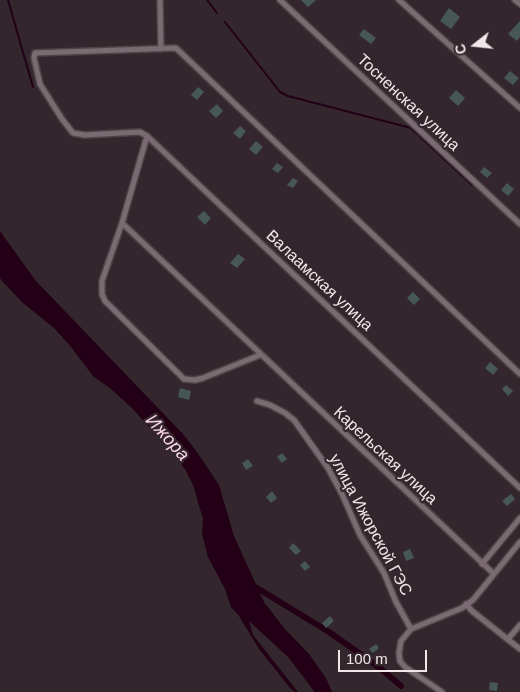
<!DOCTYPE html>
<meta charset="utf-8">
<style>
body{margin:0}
#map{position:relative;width:520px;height:692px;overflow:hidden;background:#33272d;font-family:Arial,sans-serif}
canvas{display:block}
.north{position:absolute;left:450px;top:20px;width:50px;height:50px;-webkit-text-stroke:4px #33272d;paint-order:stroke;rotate:254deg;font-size:14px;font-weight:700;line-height:20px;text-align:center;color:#f0e7eb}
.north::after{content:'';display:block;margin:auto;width:18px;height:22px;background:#f0e7eb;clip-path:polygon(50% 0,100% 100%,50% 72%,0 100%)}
.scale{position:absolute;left:338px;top:650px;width:89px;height:22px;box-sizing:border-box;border:2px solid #f0e7eb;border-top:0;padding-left:6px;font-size:15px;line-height:18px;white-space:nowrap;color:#f0e7eb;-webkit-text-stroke:4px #33272d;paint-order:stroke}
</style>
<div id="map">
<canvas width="520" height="692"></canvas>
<div class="north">С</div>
<div class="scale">100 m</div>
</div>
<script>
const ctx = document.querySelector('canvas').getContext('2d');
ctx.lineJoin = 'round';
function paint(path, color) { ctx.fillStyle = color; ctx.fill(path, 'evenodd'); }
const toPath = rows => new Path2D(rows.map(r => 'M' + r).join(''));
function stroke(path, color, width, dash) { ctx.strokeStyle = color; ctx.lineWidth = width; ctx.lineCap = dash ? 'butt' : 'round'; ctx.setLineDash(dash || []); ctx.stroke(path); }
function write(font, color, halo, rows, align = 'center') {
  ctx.font = font + ' Arial,sans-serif'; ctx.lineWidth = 4.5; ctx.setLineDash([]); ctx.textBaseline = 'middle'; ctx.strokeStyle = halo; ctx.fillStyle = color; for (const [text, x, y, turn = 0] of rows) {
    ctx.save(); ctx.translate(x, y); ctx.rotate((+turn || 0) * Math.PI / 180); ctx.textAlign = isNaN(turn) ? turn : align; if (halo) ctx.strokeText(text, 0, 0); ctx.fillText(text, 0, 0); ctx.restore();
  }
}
const water = toPath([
 [0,231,36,281,183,434,197,452,219,485,234,536,264,602,284,628,309,654,326,678,332,692,314,692,311,687,288,657,249,621,253,635,298,692,295,692,290,688,259,649,239,616,231,607,225,589,208,557,202,534,203,519,193,485,186,471,172,450,159,439,133,409,111,389,93,376,71,347,54,328,23,303,2,281,0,278]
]);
const stream = toPath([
 [8,0,33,87],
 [207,0,217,13],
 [225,22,280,92,288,96,411,128,472,185]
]);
const canal = toPath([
 [257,588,329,632,380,668,401,686]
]);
const building = toPath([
 [301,0,316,0,308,7],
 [449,8,460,17,451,29,440,21],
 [520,21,520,37,517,41,508,34],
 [364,29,376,38,371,44,359,35],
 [510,71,519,78,513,85,504,78],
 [198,87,204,92,197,100,191,95],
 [456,90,465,98,458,106,449,98],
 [217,104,223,111,216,118,209,111],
 [240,126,246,131,240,139,233,133],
 [256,141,263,147,256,155,249,149],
 [277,163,283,167,278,173,272,169],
 [484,167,492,173,487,178,480,172],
 [293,178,298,181,293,188,287,185],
 [507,183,514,189,508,196,501,190],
 [204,211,211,218,205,225,197,217],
 [238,254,245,259,237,268,230,263],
 [413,292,420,299,414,305,407,298],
 [490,362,498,369,493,375,485,368],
 [506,385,513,391,508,396,502,389],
 [180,388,191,391,189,400,178,397],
 [282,453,287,459,282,463,277,457],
 [248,459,253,466,246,470,242,463],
 [272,491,277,498,271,503,266,497],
 [511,494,515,499,507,506,502,501],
 [293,543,301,551,296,555,289,548],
 [410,549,414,558,406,561,403,552],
 [305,561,310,567,305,571,300,565],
 [330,616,334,621,326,628,322,623],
 [376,644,379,648,373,653,369,649],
 [490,682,498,683,497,691,489,690]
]);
const minor = toPath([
 [160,0,161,49],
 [280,0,520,224],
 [399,0,520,108],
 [515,0,520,4],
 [147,136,122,223,102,281,102,294,105,301,184,379,195,380,203,378,260,355],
 [122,223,494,574],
 [520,374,176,48,35,53,34,58,40,84,62,119,73,133,85,135,140,132,147,136,520,488],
 [257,401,270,405,285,413,294,420,328,468,342,494,360,535,384,573,396,602,411,629],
 [482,564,520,518],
 [466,604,472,611,520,649],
 [508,639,520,625],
 [442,692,405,667,400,661,399,653,401,641,411,629,462,608,473,600,520,542]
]);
const streetNames = [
 ["Тосненская улица",408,103,43],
 ["Валаамская улица",319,281,43],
 ["Карельская улица",385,456,43],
 ["улица Ижорской ГЭС",370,525,62]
];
const waterNames = [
 ["Ижора",167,438,48]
];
paint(water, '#230016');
stroke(stream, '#230016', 2);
stroke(canal, '#230016', 6);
paint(building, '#465756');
stroke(minor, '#4d4448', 8);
stroke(minor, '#7a6b73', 5);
write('16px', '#f0e7eb', '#33272d', streetNames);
write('italic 18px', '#fbd6e9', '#33272d', waterNames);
</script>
